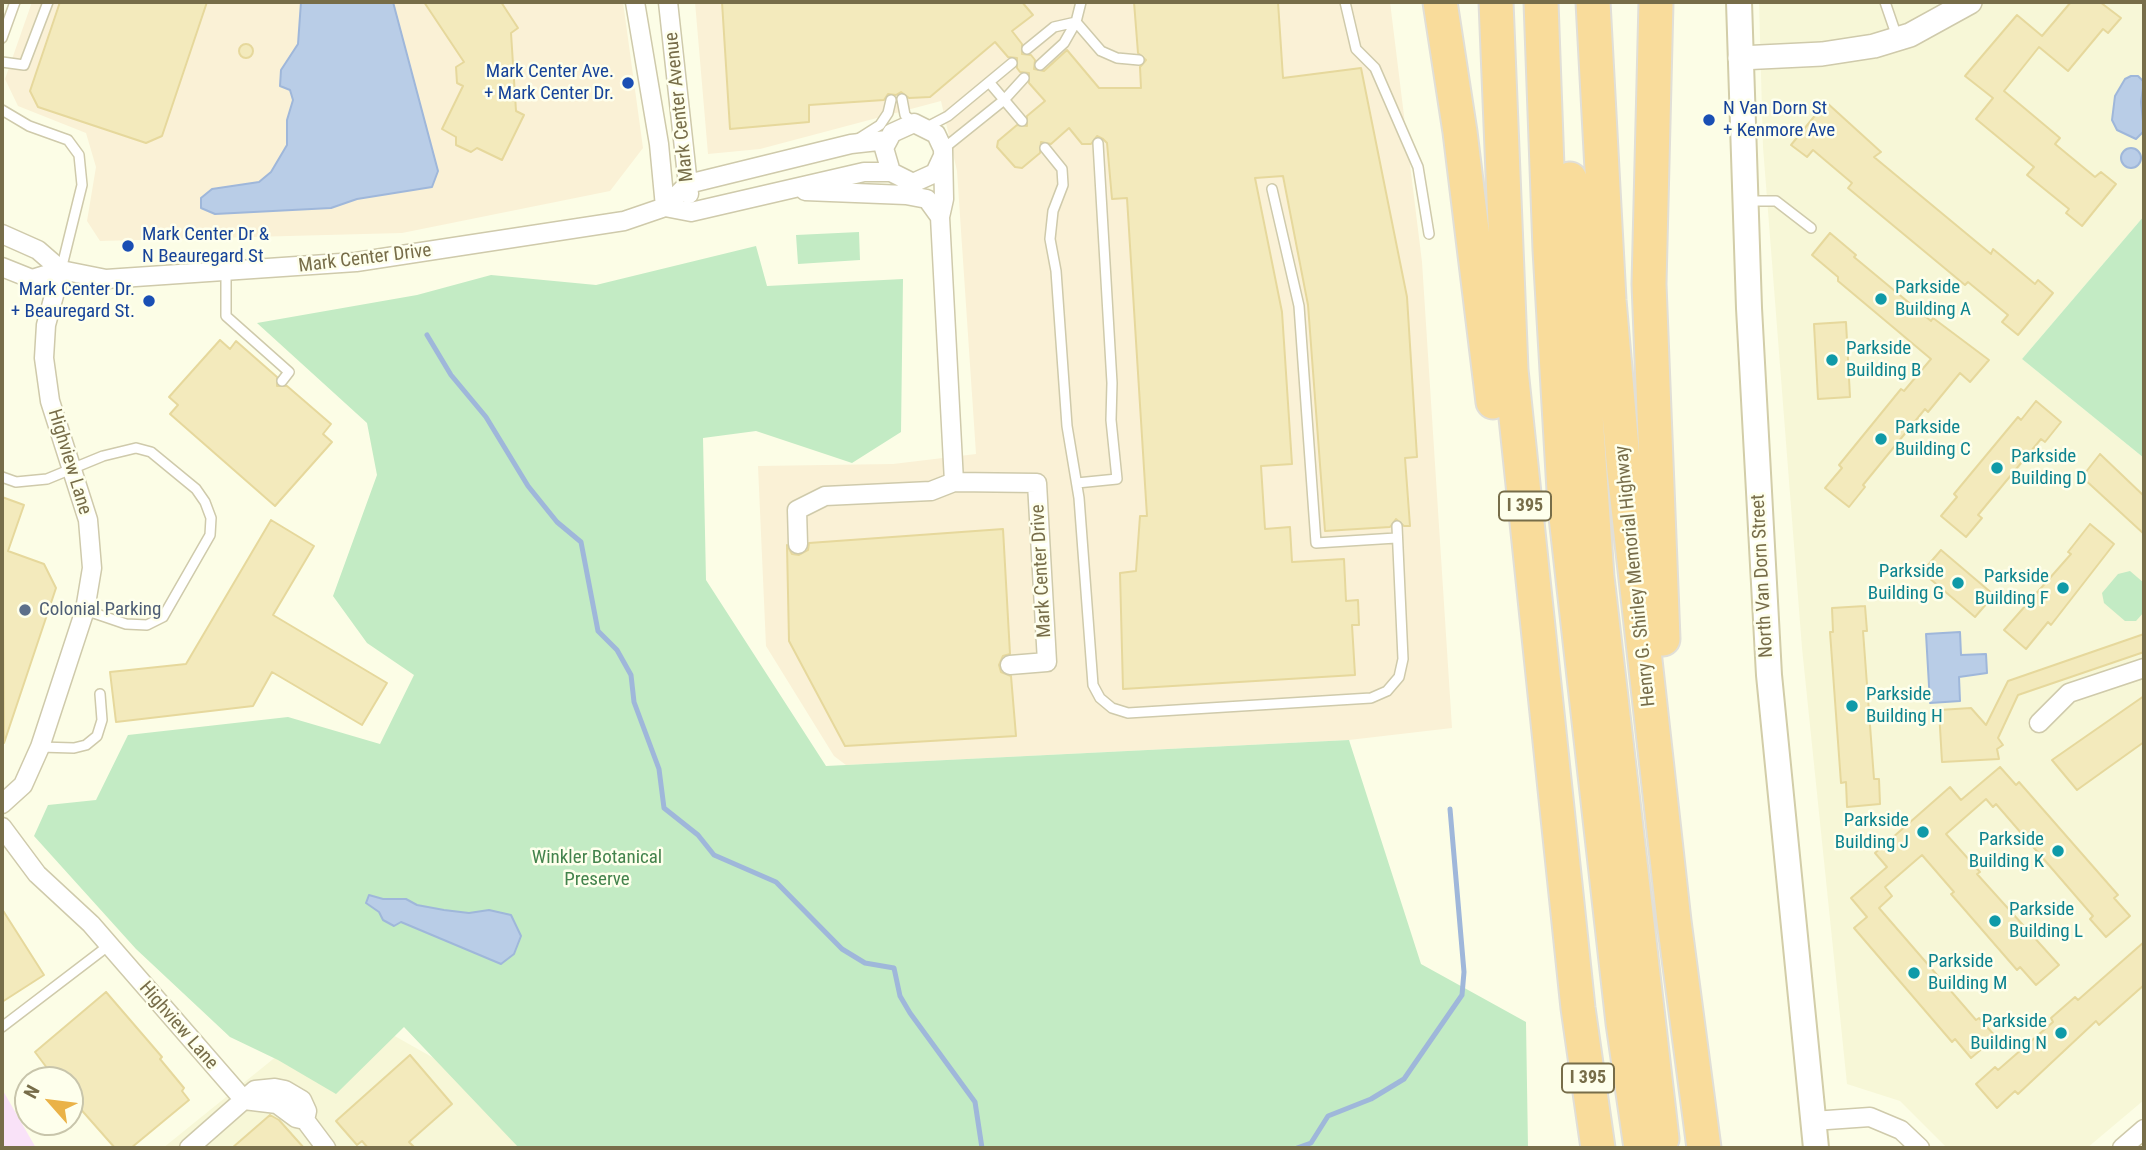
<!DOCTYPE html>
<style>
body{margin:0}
#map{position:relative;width:2146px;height:1150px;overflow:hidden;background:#fcfde6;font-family:"Roboto Condensed",sans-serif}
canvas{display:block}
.frame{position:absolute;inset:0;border:4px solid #776d49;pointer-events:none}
.north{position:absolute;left:14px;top:1066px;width:70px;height:70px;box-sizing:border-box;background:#feffec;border:2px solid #c8c5ab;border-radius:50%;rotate:298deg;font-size:19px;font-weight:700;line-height:28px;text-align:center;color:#776d49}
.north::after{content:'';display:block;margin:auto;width:24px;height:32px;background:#eab247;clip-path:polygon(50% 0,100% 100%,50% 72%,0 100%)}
</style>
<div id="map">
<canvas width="2146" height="1150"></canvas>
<div class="frame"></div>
<div class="north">N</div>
</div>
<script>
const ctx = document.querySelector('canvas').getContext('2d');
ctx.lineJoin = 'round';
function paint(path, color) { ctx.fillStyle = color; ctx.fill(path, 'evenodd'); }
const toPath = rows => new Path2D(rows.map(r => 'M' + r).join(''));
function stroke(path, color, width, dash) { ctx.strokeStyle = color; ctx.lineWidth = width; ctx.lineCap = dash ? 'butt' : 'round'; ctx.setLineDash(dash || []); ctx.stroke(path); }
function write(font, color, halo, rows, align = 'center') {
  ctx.font = font + ' "Roboto Condensed",sans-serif'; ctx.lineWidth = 5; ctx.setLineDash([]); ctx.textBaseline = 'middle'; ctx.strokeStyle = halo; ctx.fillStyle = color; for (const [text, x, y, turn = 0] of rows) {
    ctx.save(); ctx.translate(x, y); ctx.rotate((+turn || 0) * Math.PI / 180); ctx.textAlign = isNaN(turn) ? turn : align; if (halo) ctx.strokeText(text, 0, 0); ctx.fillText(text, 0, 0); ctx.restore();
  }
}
const residential = toPath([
 [1759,2,2144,2,2144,216,2022,359,2144,458,2144,1100,2087,1148,1947,1148,1900,1101,1847,1084,1802,648,1763,147],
 [340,1005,453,1069,523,1148,163,1148]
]);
const commercial = toPath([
 [32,2,623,2,643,148,610,191,402,233,100,241,87,221,96,167,86,133,18,106,5,79],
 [695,2,1390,2,1422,262,1452,728,1349,740,846,765,834,756,766,646,758,466,893,464,976,454,957,171,941,101,760,149,708,154]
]);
const education = toPath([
 [2,1089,36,1148,2,1148]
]);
const green = toPath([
 [2144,216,2144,458,2022,359],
 [859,232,860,260,798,264,796,235],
 [756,246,767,286,903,279,901,432,852,463,756,431,703,438,706,580,826,766,1349,740,1421,964,1526,1022,1528,1148,519,1148,404,1027,336,1094,278,1060,230,1037,136,949,34,836,48,805,96,800,128,735,288,717,380,744,414,675,367,643,333,596,377,475,367,423,257,323,417,295,491,275,596,285],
 [2130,571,2144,583,2144,612,2136,621,2125,621,2104,603,2102,593,2118,574]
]);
const water = toPath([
 [301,2,393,2,438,171,432,187,357,199,331,208,215,214,201,208,201,198,212,189,259,182,271,172,287,145,287,120,293,100,290,90,280,86,281,70,298,44,301,2],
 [2131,76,2138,76,2144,82,2141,102,2144,131,2136,139,2117,130,2112,120,2115,96,2125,79,2131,76],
 '2121 158a10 10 0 1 1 20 0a10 10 0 1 1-20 0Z',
 [1960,632,1961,655,1986,654,1987,673,1959,677,1960,701,1930,703,1926,634,1960,632],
 [369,895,383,899,406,899,417,905,444,910,469,913,489,910,511,915,521,936,514,954,501,964,401,922,394,926,383,920,379,912,366,903,369,895]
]);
const stream = toPath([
 [427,335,451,375,486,417,528,486,557,522,581,542,598,631,617,650,631,675,634,702,659,769,664,808,698,835,714,855,776,882,842,949,865,963,894,968,900,996,910,1013,975,1102,982,1148],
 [1297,1148,1311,1143,1328,1116,1371,1099,1404,1079,1462,995,1464,972,1450,809]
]);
const building = toPath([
 [60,2,207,2,162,136,146,143,38,107,30,91,60,2],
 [424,2,501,2,518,28,511,33,516,111,524,115,502,160,477,148,471,152,456,145,456,137,442,129,463,86,457,83,456,67,464,62,424,2],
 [722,2,1022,2,1033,15,1012,31,1022,44,1022,54,1031,55,1035,60,1034,69,1044,71,1067,50,1099,88,1141,88,1140,67,1146,60,1138,53,1134,2,1278,2,1283,78,1361,68,1407,297,1417,457,1405,458,1410,526,1404,526,1396,519,1390,527,1325,531,1308,305,1283,176,1255,178,1282,312,1292,464,1261,466,1265,529,1290,527,1292,562,1344,559,1346,601,1358,600,1359,625,1352,625,1355,675,1123,689,1120,573,1136,571,1140,516,1147,516,1127,198,1112,199,1107,143,1103,139,1097,136,1091,144,1082,144,1069,128,1051,144,1041,142,1040,153,1022,168,1015,167,997,147,998,141,1017,125,1027,126,1027,116,1045,101,1029,83,1029,73,1020,72,1017,68,1017,58,1008,57,995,42,930,97,909,98,901,92,896,95,888,94,884,100,809,105,809,122,730,129,722,2],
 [2071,2,2100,2,2121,18,2108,33,2103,29,2068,71,2039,47,2004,91,2060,138,2055,144,2095,177,2101,172,2116,184,2082,226,2066,213,2069,209,2027,175,2034,167,1976,119,1993,98,1965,76,2017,15,2042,36,2071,2],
 '239 51a7 7 0 1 1 14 0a7 7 0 1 1-14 0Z',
 [1826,102,1881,152,1874,157,1991,254,1993,249,2035,284,2038,280,2053,293,2018,335,2002,322,2008,315,1968,282,1965,285,1848,188,1852,183,1813,150,1807,157,1791,145,1826,102],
 [1830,233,1856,255,1854,257,1931,321,1933,318,1989,360,1970,382,1960,373,1928,412,1925,409,1863,485,1865,487,1849,507,1825,488,1842,468,1839,465,1901,389,1904,391,1931,359,1838,281,1838,277,1812,255,1830,233],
 [1846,322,1850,397,1818,399,1814,324,1846,322],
 [220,340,230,349,236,341,277,377,277,386,287,386,331,424,323,434,332,442,275,506,170,414,178,405,169,397,220,340],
 [2036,401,2061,422,2045,442,2041,439,1978,515,1982,518,1966,537,1941,516,1957,497,1954,494,2018,417,2021,420,2036,401],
 [2100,454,2144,496,2144,534,2082,477,2100,454],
 [2,497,24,505,8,551,44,564,56,588,4,743,2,497],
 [271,520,314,546,273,615,387,683,362,725,272,672,253,706,116,722,110,672,186,664,271,520],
 [2090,524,2114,544,2051,625,2048,622,2026,649,2004,630,2071,554,2068,552,2090,524],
 [1003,529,1010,654,1003,656,999,665,1001,672,1011,676,1016,736,845,746,789,641,787,545,792,554,799,555,808,550,809,543,1003,529],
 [1941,550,1994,595,1975,617,1922,572,1941,550],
 [1865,606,1867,631,1863,631,1874,779,1879,779,1880,804,1847,807,1846,782,1841,783,1830,632,1833,632,1832,608,1865,606],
 [2144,634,2144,652,2018,695,1998,738,2003,745,1997,749,1999,759,1942,762,1939,710,1971,708,1986,725,2008,681,2144,634],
 [2144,696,2144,742,2077,790,2052,760,2144,696],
 [2000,767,2016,785,2019,782,2118,895,2114,898,2130,916,2106,937,2090,919,2093,916,1996,804,1993,807,1986,799,1946,834,1980,872,1977,874,2059,965,2036,985,2020,967,2017,970,1951,894,1954,892,1922,855,1885,887,1892,896,1879,908,1976,1020,1979,1018,1996,1037,1971,1058,1955,1039,1952,1042,1854,928,1867,917,1851,898,1887,867,1875,853,1950,787,1961,800,2000,767],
 [2,909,44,975,2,1002,2,909],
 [2144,942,2144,985,2099,1025,2096,1021,2018,1094,2015,1091,1997,1108,1976,1084,1995,1067,1998,1070,2053,1022,2051,1018,2075,997,2078,1000,2144,942],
 [106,992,162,1057,160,1059,184,1088,182,1091,189,1100,131,1148,115,1148,70,1097,70,1080,56,1080,35,1052,106,992],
 [410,1055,452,1104,409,1142,415,1148,368,1148,362,1141,357,1145,336,1121,410,1055],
 [270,1115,279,1120,304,1148,232,1148,270,1115]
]);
const service = toPath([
 [1345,2,1356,49,1375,68,1418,167,1429,234],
 [1885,2,1897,37],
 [1076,22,1101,51,1117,58,1139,60],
 [2,38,15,2],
 [1027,49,1054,27,1076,22],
 [2,62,24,65,48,2],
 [1040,65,1064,43,1076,22,1081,2],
 [989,82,1022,121],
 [902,99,905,115,914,123],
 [2,110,29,126,68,140,79,155,82,185,61,270],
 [927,127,948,116,1012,63],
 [858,139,880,125,888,113,891,100],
 [1045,148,1062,169,1063,185,1053,211,1050,239,1056,271,1067,426,1079,498,1093,685,1100,698,1112,708,1128,713,1371,698,1387,691,1399,677,1403,659,1397,526],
 [943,149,1004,100,1024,78],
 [1272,189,1299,306,1316,543,1396,538],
 [1746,201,1776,201,1811,228],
 [226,272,226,316,289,372,282,381],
 [2,477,16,482,47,479,103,456,136,448,151,452,196,489,205,502,211,518,210,535,163,617,147,625,126,624,85,610],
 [1077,483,1117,479,1111,420,1112,383,1098,143],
 [40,747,74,748,86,745,97,736,102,720,100,694],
 [2,1027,108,946]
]);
const minor = toPath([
 [635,2,659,144,665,207],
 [668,2,689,194],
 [942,158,935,173,913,183,891,172,884,148,892,133,914,123,936,134,943,149,944,199,940,217,954,482,1037,483,1047,662,1010,665],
 [805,191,906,195,927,199,940,217],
 [665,207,691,212,864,172,891,172],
 [2,234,38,250,61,270,106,279,356,262,624,221,665,207,688,184,851,144,887,140],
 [2,267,32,279,61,270],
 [798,544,797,510,825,496,931,491,954,482],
 [2039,723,2069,693,2144,668],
 [2,804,23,785,40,747,85,610,92,568,88,520,50,401,44,358,46,325,61,270],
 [2,827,37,874,91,924,244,1100],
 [244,1100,277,1104,296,1118,305,1120],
 [1813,1121,1870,1117,1901,1130,1920,1148],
 [189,1148,255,1090,275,1088,285,1090,302,1100,307,1111,305,1120,326,1148],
 [2122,1148,2144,1129]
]);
const tertiary = toPath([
 [1740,58,1822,54,1874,46,1910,35,1970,2]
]);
const secondary = toPath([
 [1739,2,1749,308,1769,675,1816,1148]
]);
const motorway = toPath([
 [1440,2,1460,132,1493,402],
 [1496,2,1511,370,1578,1008,1598,1148],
 [1541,2,1550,250,1565,508,1623,1023,1641,1148],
 [1593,2,1609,300,1624,471,1674,921,1704,1148],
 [1656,2,1649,284,1663,639],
 [1570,179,1597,577,1662,1139]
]);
const markers = [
 [628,83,7,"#1a4fb4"],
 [1709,120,7,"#1a4fb4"],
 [128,246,7,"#1a4fb4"],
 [1881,299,7,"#0f9aa8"],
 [149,301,7,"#1a4fb4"],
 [1832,360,7,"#0f9aa8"],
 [1881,439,7,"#0f9aa8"],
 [1997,468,7,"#0f9aa8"],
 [1958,583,7,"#0f9aa8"],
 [2063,588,7,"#0f9aa8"],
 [25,610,7,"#5c6f8a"],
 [1852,706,7,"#0f9aa8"],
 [1923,832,7,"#0f9aa8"],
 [2058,851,7,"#0f9aa8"],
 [1995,921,7,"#0f9aa8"],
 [1914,973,7,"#0f9aa8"],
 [2061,1033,7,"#0f9aa8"]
];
const shields = [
 [1525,506,52],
 [1588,1078,52]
];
const shieldNames = [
 ["I 395",1525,506],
 ["I 395",1588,1078]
];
const transitNames = [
 ["Mark Center Ave.",614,72],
 ["+ Mark Center Dr.",614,94],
 ["N Van Dorn St",1723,109,"left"],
 ["+ Kenmore Ave",1723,131,"left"],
 ["Mark Center Dr &",142,235,"left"],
 ["N Beauregard St",142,257,"left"],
 ["Mark Center Dr.",135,290],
 ["+ Beauregard St.",135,312]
];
const streetNames = [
 ["Mark Center Avenue",680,107,-96],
 ["Mark Center Drive",365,259,-7],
 ["Highview Lane",69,462,73],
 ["Mark Center Drive",1042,571,-93],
 ["Henry G. Shirley Memorial Highway",1636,576,-96],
 ["North Van Dorn Street",1763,576,-93],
 ["Highview Lane",178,1026,49]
];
const cultureNames = [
 ["Parkside",1895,288],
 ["Building A",1895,310],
 ["Parkside",1846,349],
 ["Building B",1846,371],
 ["Parkside",1895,428],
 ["Building C",1895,450],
 ["Parkside",2011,457],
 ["Building D",2011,479],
 ["Parkside",1944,572,"right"],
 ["Building G",1944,594,"right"],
 ["Parkside",2049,577,"right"],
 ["Building F",2049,599,"right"],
 ["Parkside",1866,695],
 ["Building H",1866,717],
 ["Parkside",1909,821,"right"],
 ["Building J",1909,843,"right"],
 ["Parkside",2044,840,"right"],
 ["Building K",2044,862,"right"],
 ["Parkside",2009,910],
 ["Building L",2009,932],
 ["Parkside",1928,962],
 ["Building M",1928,984],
 ["Parkside",2047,1022,"right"],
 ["Building N",2047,1044,"right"]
];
const serviceNames = [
 ["Colonial Parking",39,610]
];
const parkNames = [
 ["Winkler Botanical",597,858],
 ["Preserve",597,880]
];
paint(residential, '#f7f7d7');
paint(commercial, '#faf1d6');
paint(education, '#f9e2f8');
paint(green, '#c3ebc4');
paint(water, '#b9cde7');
stroke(water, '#9fb7da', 2);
stroke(stream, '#9fb7da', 5);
paint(building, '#f3eabc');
stroke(building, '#e6d89c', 2);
stroke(service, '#cfcaab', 12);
stroke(minor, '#cfcaab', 21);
stroke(tertiary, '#cfcaab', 26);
stroke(secondary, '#d2cda8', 28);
stroke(motorway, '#e1dfd7', 37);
stroke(service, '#fff', 9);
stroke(minor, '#fff', 18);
stroke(tertiary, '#fff', 23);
stroke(secondary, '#fff', 24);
stroke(motorway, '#f9dc9b', 33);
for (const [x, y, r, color] of markers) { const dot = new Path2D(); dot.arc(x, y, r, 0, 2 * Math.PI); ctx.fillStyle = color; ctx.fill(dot); stroke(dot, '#feffec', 2.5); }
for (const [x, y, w] of shields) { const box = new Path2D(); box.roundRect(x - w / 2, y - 14.5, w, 29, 5); ctx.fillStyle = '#feffec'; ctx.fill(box); stroke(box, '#776d49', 2); }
write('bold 18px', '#776d49', null, shieldNames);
write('19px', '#164399', '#feffec', transitNames, 'right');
write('19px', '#776d49', '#feffec', streetNames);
write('19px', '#0d838f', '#feffec', cultureNames, 'left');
write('19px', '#4e5e75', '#feffec', serviceNames, 'left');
write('19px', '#43834c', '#feffec', parkNames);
</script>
